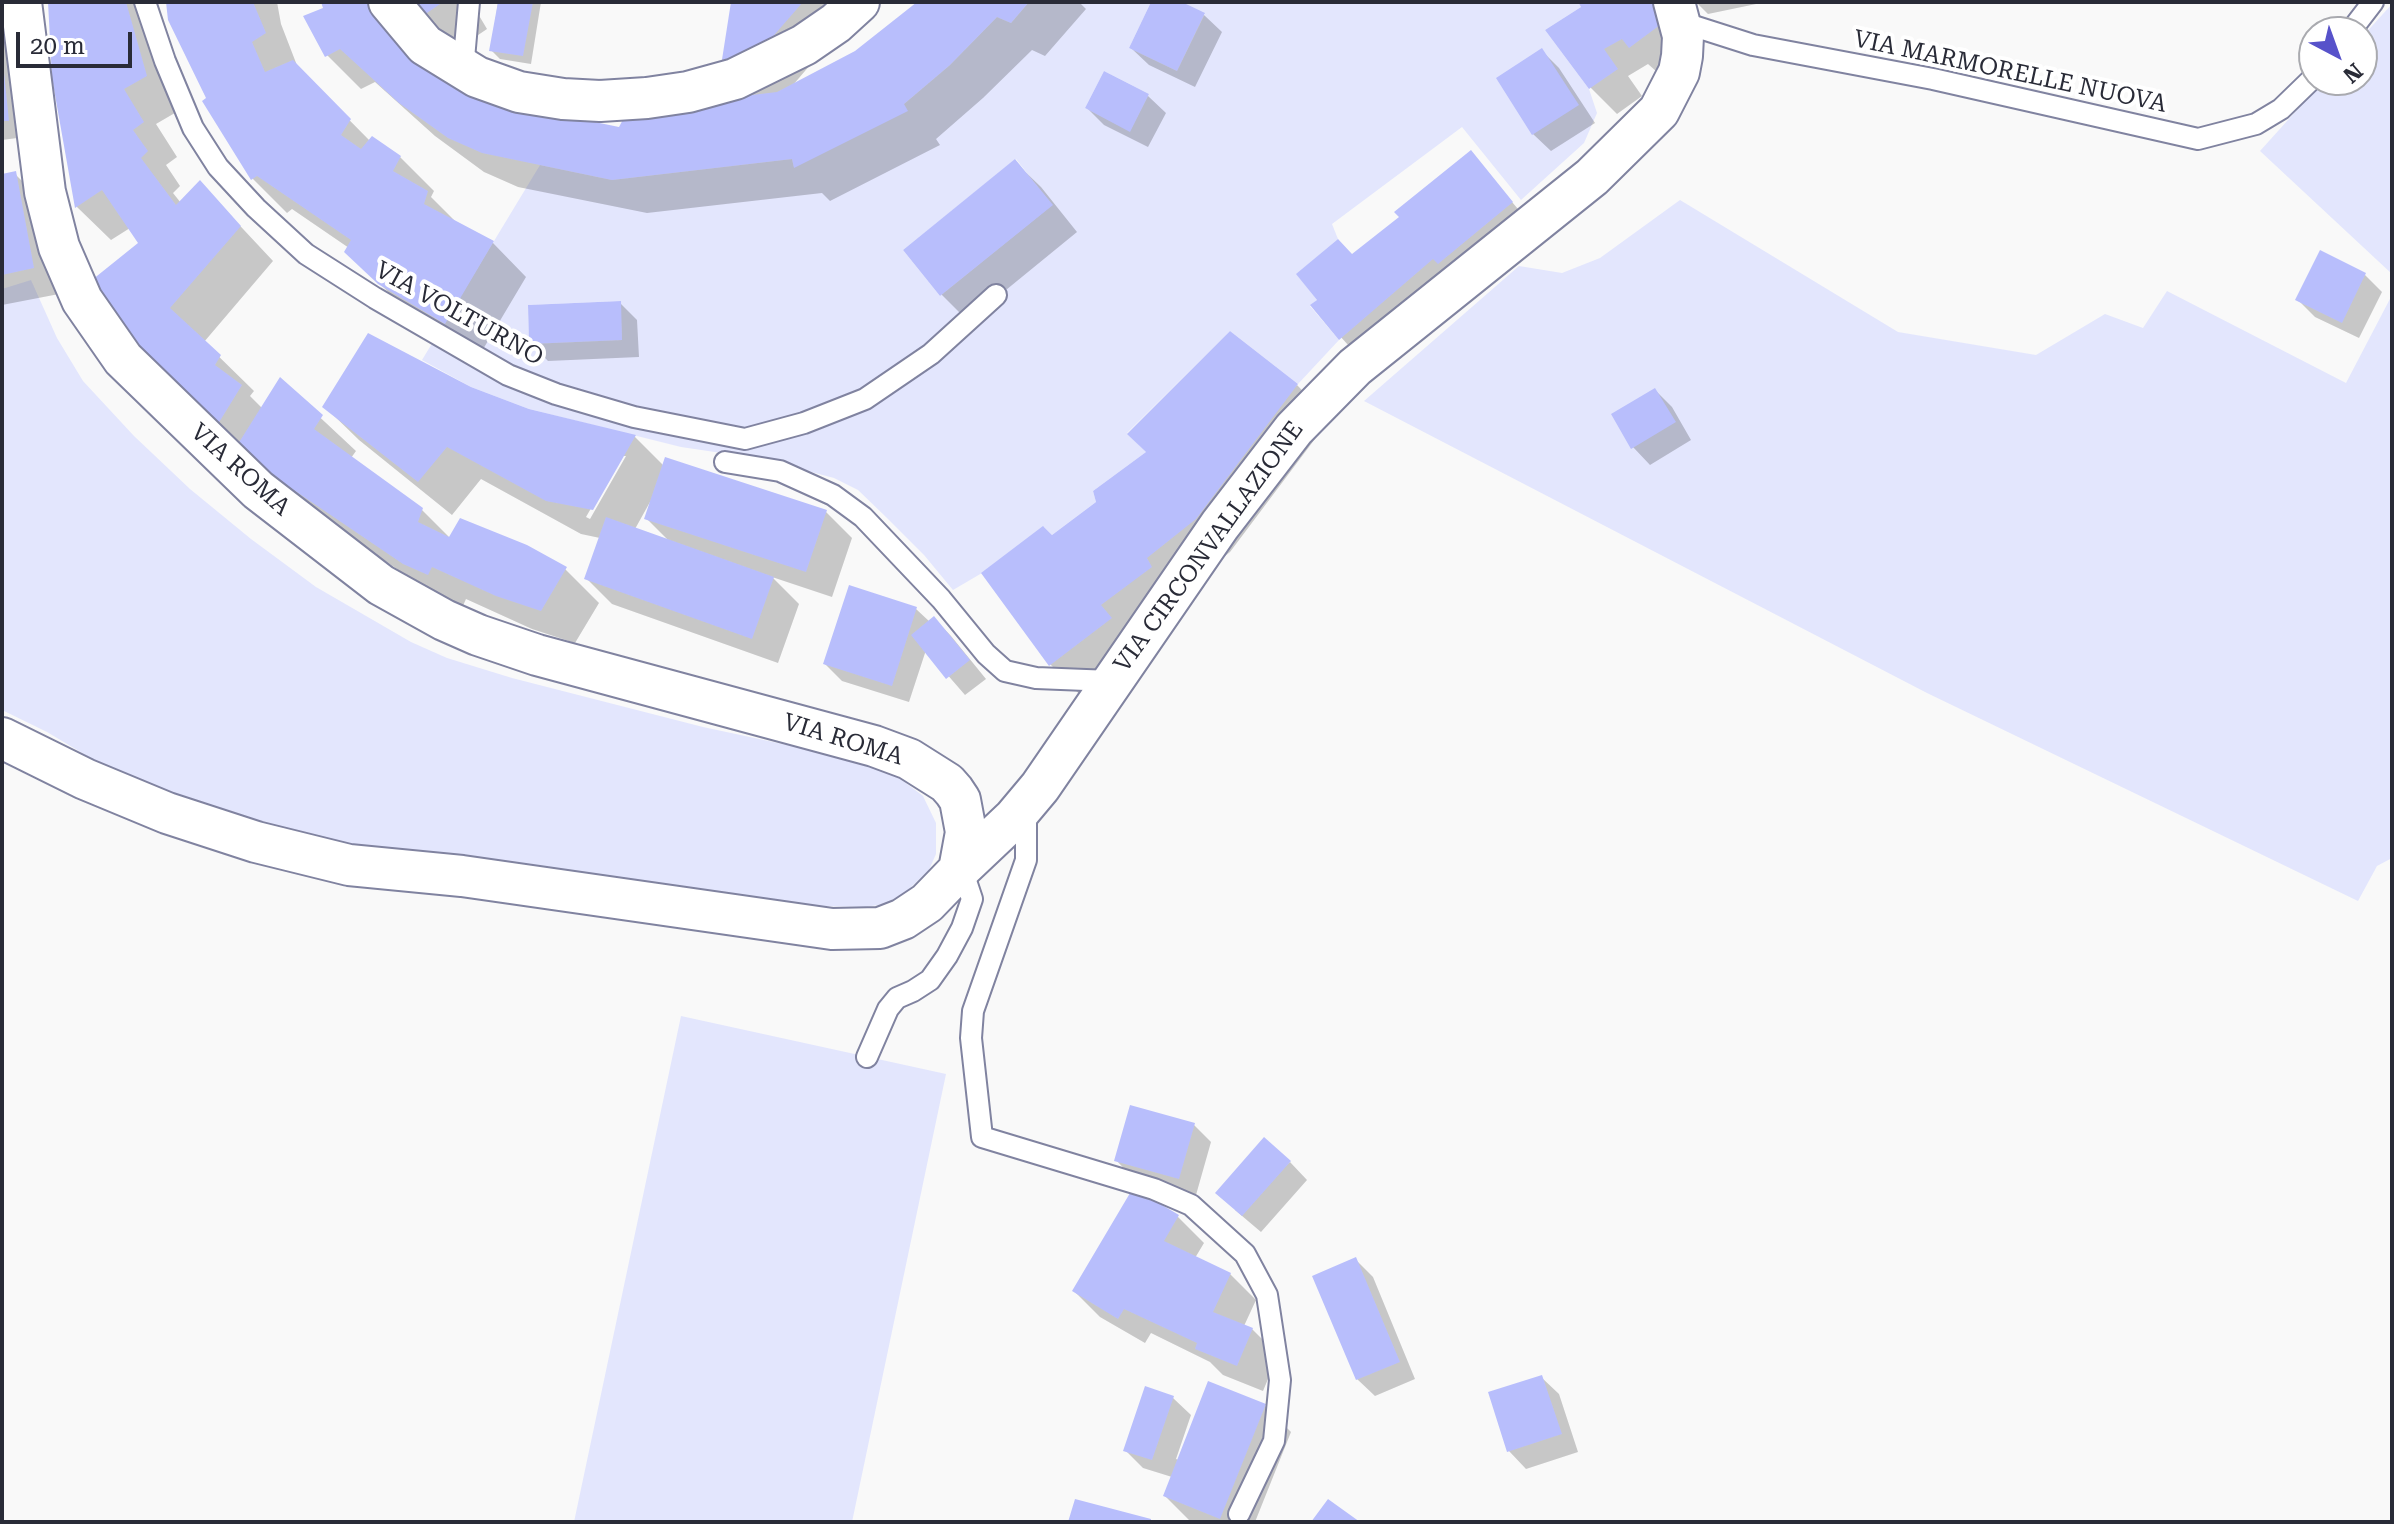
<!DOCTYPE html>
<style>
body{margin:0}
#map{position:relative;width:2394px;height:1524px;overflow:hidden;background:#f9f9f9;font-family:"Roboto Serif",serif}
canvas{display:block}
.frame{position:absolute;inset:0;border:4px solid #292b37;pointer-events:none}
.north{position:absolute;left:2298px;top:16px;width:80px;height:80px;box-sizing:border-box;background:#fff;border:2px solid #a9aaaf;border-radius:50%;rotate:139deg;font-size:22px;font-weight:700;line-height:32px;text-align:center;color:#292b37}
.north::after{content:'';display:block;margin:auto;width:28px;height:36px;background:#5752ca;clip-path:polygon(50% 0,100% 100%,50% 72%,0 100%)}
.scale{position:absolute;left:16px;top:32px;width:116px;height:36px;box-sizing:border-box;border:4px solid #292b37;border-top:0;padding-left:10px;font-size:24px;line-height:28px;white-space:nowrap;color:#292b37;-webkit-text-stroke:6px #fff;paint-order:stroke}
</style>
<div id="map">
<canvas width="2394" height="1524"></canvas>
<div class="frame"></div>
<div class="north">N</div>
<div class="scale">20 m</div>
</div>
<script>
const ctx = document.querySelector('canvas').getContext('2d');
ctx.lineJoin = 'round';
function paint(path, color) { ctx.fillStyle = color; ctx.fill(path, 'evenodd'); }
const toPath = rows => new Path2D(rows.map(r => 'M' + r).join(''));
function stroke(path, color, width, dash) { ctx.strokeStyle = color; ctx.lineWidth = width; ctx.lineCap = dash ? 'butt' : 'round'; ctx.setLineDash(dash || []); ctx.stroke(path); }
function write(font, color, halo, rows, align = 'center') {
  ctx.font = font + ' "Roboto Serif",serif'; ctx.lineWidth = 8; ctx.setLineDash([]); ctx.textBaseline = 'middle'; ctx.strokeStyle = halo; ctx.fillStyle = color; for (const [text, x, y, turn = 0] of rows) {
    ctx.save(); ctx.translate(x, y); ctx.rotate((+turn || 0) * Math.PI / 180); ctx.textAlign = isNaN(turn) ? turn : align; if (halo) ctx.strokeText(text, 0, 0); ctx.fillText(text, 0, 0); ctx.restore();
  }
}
const green = toPath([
 [1029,2,1151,2,1129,48,1177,71,1205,14,1182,2,1578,2,1581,7,1545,30,1589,89,1597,113,1584,143,1521,200,1462,127,1332,224,1338,239,1297,274,1317,300,1310,306,1339,340,1298,384,1230,331,1127,433,1146,452,1093,491,1096,502,1052,535,1044,527,982,573,953,590,924,555,886,517,858,490,834,478,762,459,681,447,529,409,471,387,422,360,540,165,612,180,792,159,794,167,904,104,950,65,997,17,1011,23],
 [1104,71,1149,94,1130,131,1085,108],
 [1016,159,1052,205,940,296,903,250],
 [620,301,622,340,529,344,528,305],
 [2392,4,2392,274,2260,151,2324,80,2362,80,2362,37],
 [1680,200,1898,332,2036,355,2105,314,2143,328,2167,291,2346,383,2392,295,2392,858,2377,866,2358,901,1927,693,1364,401,1519,266,1562,273,1600,258],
 [31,280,57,338,83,381,134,436,190,489,251,539,316,587,411,642,447,658,512,678,703,727,848,758,894,774,923,796,936,823,936,854,929,870,906,892,885,904,865,907,812,906,462,855,349,844,263,823,174,796,109,769,47,732,2,710,2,289],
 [681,1016,946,1074,852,1522,574,1522]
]);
const shadow = toPath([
 [2,2,25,137,2,140],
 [50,2,145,2,180,110,156,124,177,157,166,165,180,186,173,193,181,203,200,183,273,261,204,342,254,391,250,396,262,408,280,380,356,451,351,458,422,510,450,538,565,569,599,603,575,643,532,629,466,599,462,608,439,598,316,513,274,478,126,340,141,243,130,228,111,240,77,207,54,78],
 [168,2,277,2,281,24,298,68,370,141,400,157,434,191,431,197,459,225,493,243,526,277,479,356,414,317,347,252,349,248,292,209,287,213,253,179,227,140],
 [323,2,468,91,620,129,754,96,723,65,733,2,864,2,793,85,856,53,920,2,1079,2,1086,9,1045,56,1032,50,983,98,936,139,940,145,830,201,822,193,647,213,518,187,484,172,435,136,375,82,361,89,327,55],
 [409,2,471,2,487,29,456,50],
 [498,2,541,2,531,64,500,59,491,50],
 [1153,2,1177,2,1204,15,1222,32,1195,87,1149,65,1131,48],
 [1580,2,1676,2,1689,49,1657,72,1648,64,1628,76,1642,96,1617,114,1591,88,1548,30,1584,7],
 [1696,2,1760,2,1761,3,1708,14],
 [1542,51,1559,68,1595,123,1551,151,1533,134],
 [1105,73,1148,96,1166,113,1148,147,1104,125,1087,108],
 [1471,153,1528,221,1366,365,1313,306],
 [1015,162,1041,187,1077,232,968,321,942,295,906,251],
 [15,174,41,200,59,294,2,305,2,176],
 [2365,275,2382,292,2359,338,2315,317,2298,300],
 [620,303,637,320,639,357,548,361,531,343],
 [1297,385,1330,419,1230,552,1179,593,1084,699,1051,665,984,573,1052,537],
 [470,389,529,411,635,437,664,466,826,512,852,538,832,597,772,577,799,604,778,663,612,604,586,578,600,538,581,534,481,479,452,515,359,440,325,407],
 [621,456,626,456,590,519,586,517],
 [650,502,647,519,670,542,635,529],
 [1655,390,1672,407,1691,440,1650,465,1633,447],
 [916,609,930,622,934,618,951,636,986,679,965,695,926,650,909,702,842,681,825,664],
 [1194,1125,1211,1142,1196,1195,1133,1178,1116,1160],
 [1290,1162,1307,1180,1261,1232,1235,1210],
 [1134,1191,1178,1217,1204,1243,1195,1258,1230,1274,1256,1300,1244,1326,1252,1329,1278,1355,1263,1391,1223,1375,1210,1362,1151,1333,1145,1343,1100,1317,1074,1291],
 [1355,1259,1373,1277,1415,1379,1375,1396,1357,1379],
 [1541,1377,1559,1394,1578,1452,1526,1469,1509,1451],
 [1173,1398,1191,1415,1176,1459,1179,1460,1265,1406,1291,1432,1255,1522,1191,1522,1165,1496,1172,1477,1143,1468,1125,1450]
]);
const building = toPath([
 [48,2,126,2,147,76,124,89,144,122,133,130,148,151,141,158,176,205,200,180,241,226,170,308,221,355,215,365,242,385,218,424,156,373,87,284,138,243,102,190,75,208,52,78],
 [166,2,253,2,266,33,252,42,265,72,293,60,351,119,341,135,361,149,372,136,401,156,393,171,428,191,424,204,494,241,445,324,378,284,344,252,351,240,257,176,251,180,202,101,206,98,168,20],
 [321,2,376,2,497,102,619,127,628,110,777,92,855,51,917,2,1029,2,1011,23,997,17,950,65,904,104,908,111,794,168,792,159,612,180,482,153,448,138,399,103,340,49,325,57,303,16,323,8],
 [406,2,443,2,421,17],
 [498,2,533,2,523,56,489,51],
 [731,2,803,2,755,57,721,66],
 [1151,2,1182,2,1205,13,1177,71,1129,48],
 [1578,2,1659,2,1664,22,1629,48,1622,39,1604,49,1618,69,1589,89,1545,30,1581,7],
 [1542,48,1579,105,1532,135,1496,78],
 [1104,71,1149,94,1130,132,1085,108],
 [2,73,4,73,9,121,2,121],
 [1471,150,1513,202,1438,264,1433,259,1339,340,1310,305,1317,300,1296,274,1338,239,1352,254,1399,217,1394,212],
 [1015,159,1053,205,940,296,903,250],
 [16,171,34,268,2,275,2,174],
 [2320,250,2366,273,2342,323,2295,300],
 [621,301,622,340,529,344,528,305],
 [1230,331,1298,384,1196,519,1147,558,1152,567,1101,605,1112,618,1049,666,981,573,1043,526,1052,535,1096,502,1093,491,1146,452,1127,434],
 [368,333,471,387,529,409,636,435,593,510,546,501,447,447,418,482,322,407],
 [280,377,323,415,314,429,423,508,418,522,449,537,460,518,527,545,567,567,541,611,496,596,432,567,428,575,403,564,279,480,238,444],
 [1655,388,1676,422,1631,449,1611,414],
 [665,457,827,510,806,572,644,519],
 [606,517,774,577,752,639,584,579],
 [849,585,917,607,892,686,823,664],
 [934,616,970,660,946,679,911,635],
 [1130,1105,1195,1123,1179,1179,1114,1161],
 [1264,1137,1291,1161,1242,1216,1215,1193],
 [1133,1188,1179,1215,1164,1241,1231,1273,1213,1312,1253,1328,1237,1366,1195,1349,1197,1343,1124,1309,1118,1319,1072,1291],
 [1356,1257,1400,1362,1356,1380,1312,1276],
 [1542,1375,1562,1434,1507,1452,1488,1392],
 [1208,1381,1266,1404,1220,1519,1163,1496],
 [1145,1386,1174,1396,1152,1460,1123,1451],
 [1075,1499,1151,1519,1151,1522,1068,1522],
 [1328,1499,1360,1522,1311,1522]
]);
const service = toPath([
 [145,2,165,61,193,128,218,167,256,208,306,254,375,298,508,375,556,394,634,417,745,439,804,423,865,399,931,354,996,295],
 [1681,22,1753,45,1933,79,2198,139,2256,124,2281,109,2314,77],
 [2350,32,2373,2],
 [463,70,469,2],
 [725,462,780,471,833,495,863,517,941,599,986,654,1005,671,1036,678,1111,681],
 [1026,808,1026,860,973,1011,971,1038,982,1137,1154,1189,1191,1205,1245,1254,1267,1295,1280,1380,1274,1441,1239,1514],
 [867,1057,888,1009,897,998,913,991,930,980,947,956,962,928,972,899,967,884,959,870]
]);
const minor = toPath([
 [389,2,425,45,477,77,519,92,563,99,600,101,647,98,688,92,735,79,804,45,836,23,859,2],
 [2,738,85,779,167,813,256,842,349,865,462,876,832,929,880,928,903,919,927,903,959,870,966,832,960,800,954,791,947,783,909,759,874,746,537,655,478,635,444,620,381,585,258,490,123,359,82,300,59,247,45,192,21,2],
 [959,870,1014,818,1040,787,1220,525,1294,429,1355,367,1592,177,1659,111,1679,72,1682,56,1683,36,1674,2]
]);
const streetNames = [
 ["VIA MARMORELLE NUOVA",2010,72,12],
 ["VIA VOLTURNO",459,314,29],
 ["VIA ROMA",240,470,42],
 ["VIA CIRCONVALLAZIONE",1209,547,-54],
 ["VIA ROMA",843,740,17]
];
paint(green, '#e3e6fd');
paint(shadow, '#0003');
paint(building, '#b8befc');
stroke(service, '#8083a0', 24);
stroke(minor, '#8083a0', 44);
stroke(service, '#fff', 20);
stroke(minor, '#fff', 40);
write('24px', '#292b37', '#fff', streetNames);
</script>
